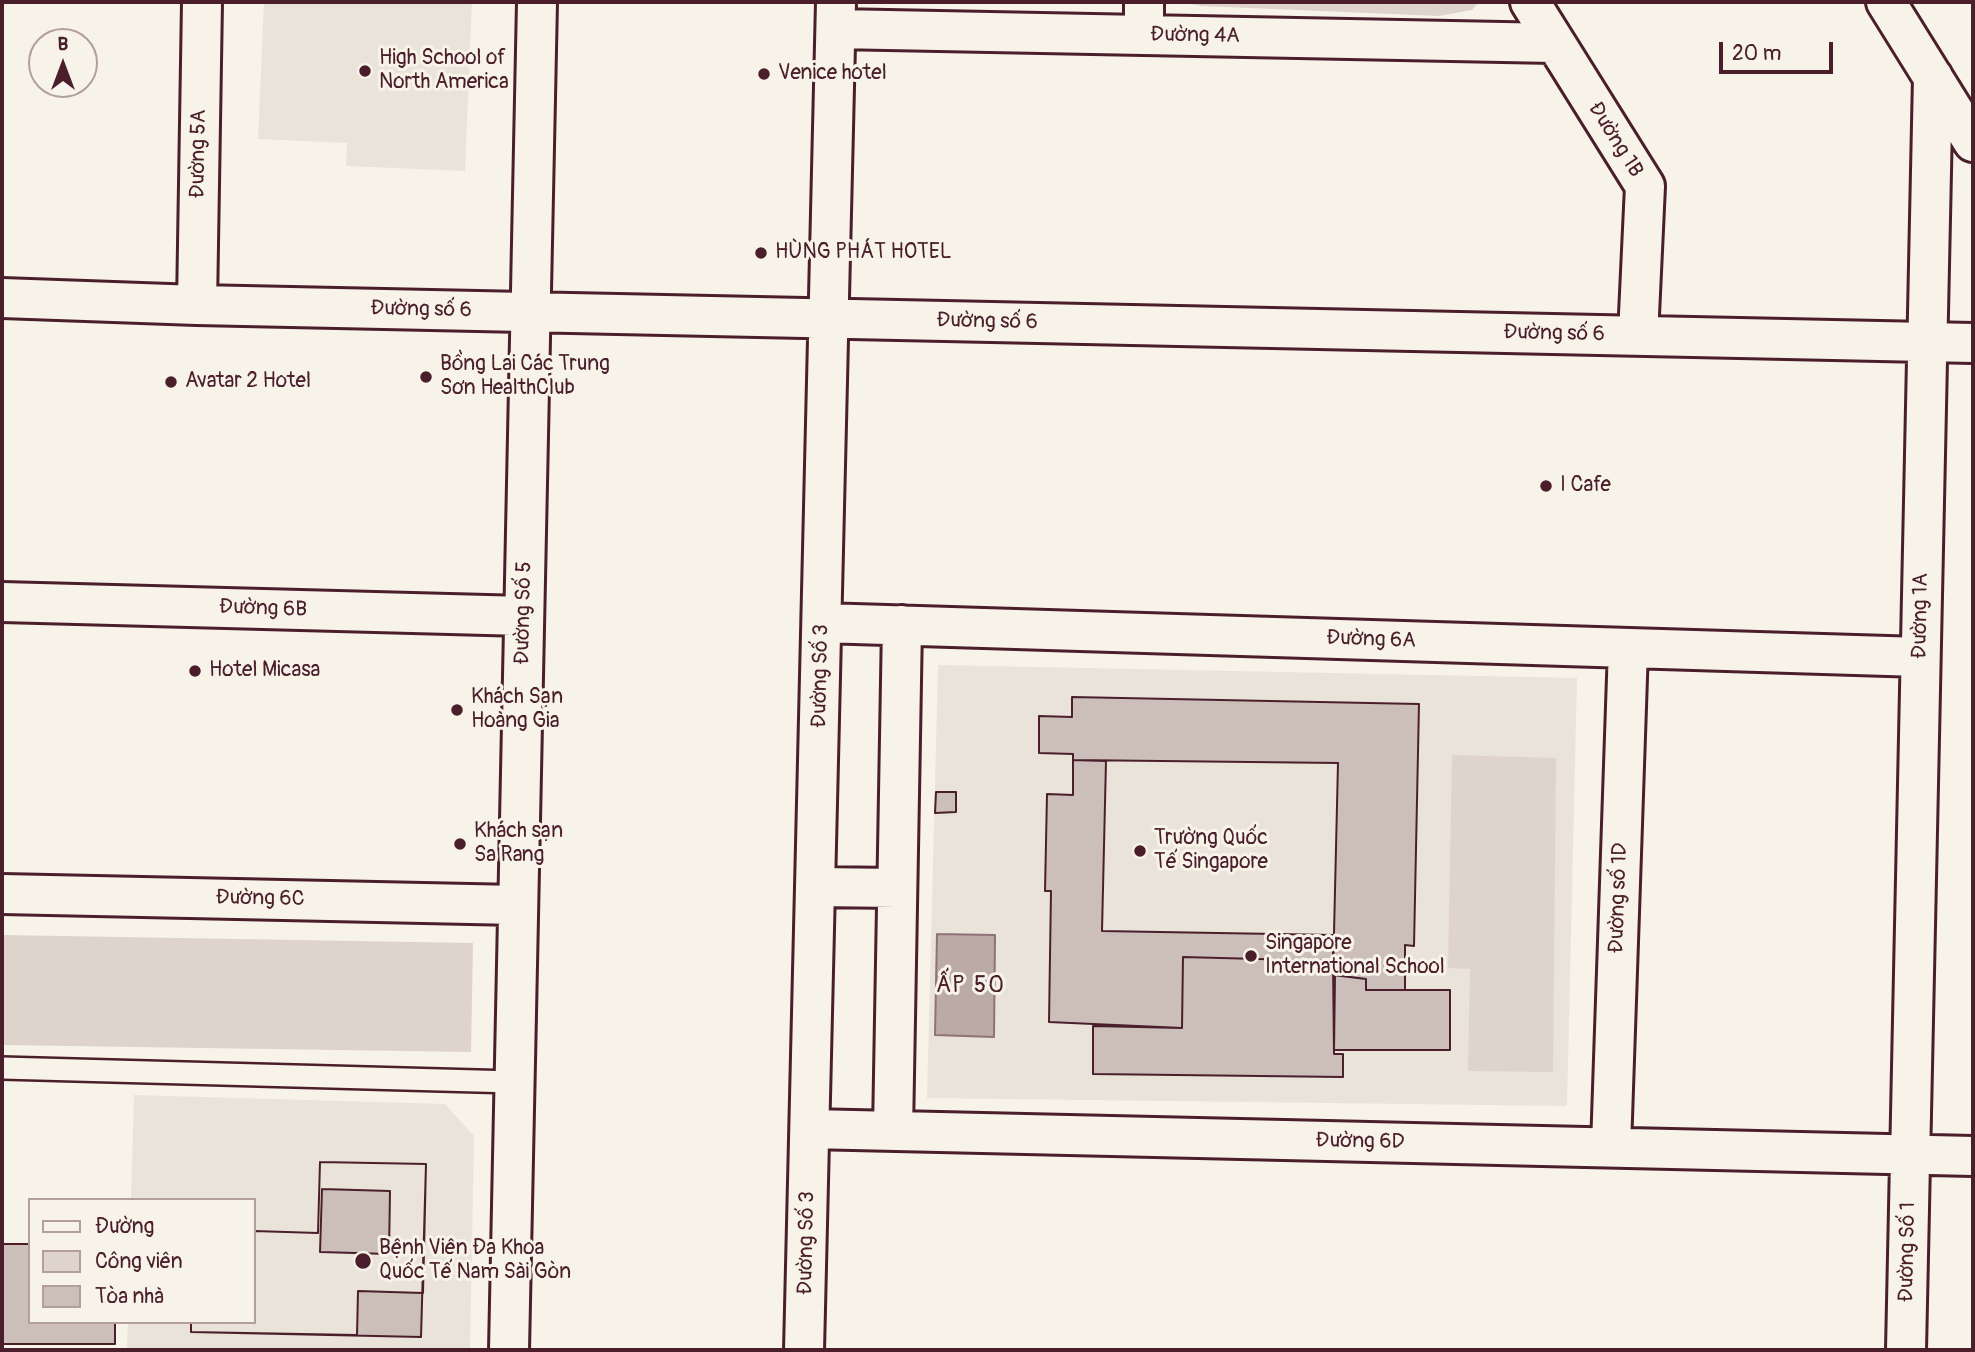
<!DOCTYPE html>
<meta charset="utf-8">
<style>
body{margin:0}
#map{position:relative;width:1975px;height:1352px;overflow:hidden;background:#f7f3e8;font-family:Pangolin,sans-serif}
canvas{display:block}
.frame{position:absolute;inset:0;border:4px solid #4a1f2b;pointer-events:none}
.legend{position:absolute;left:28px;top:1198px;width:228px;height:126px;box-sizing:border-box;background:#f7f3e8;border:2px solid #b29e9c;margin:0;padding:9px 12px;list-style:none;font-size:21px;color:#4a1f2b}
.legend li{display:flex;align-items:center;gap:14px;height:35px}
.legend b{width:35px;border:2px solid #b29e9c}
.north{position:absolute;left:28px;top:28px;width:70px;height:70px;box-sizing:border-box;background:#f7f3e8;border:2px solid #b29e9c;border-radius:50%;rotate:0deg;font-size:19px;font-weight:700;line-height:28px;text-align:center;color:#4a1f2b}
.north::after{content:'';display:block;margin:auto;width:24px;height:32px;background:#4a1f2b;clip-path:polygon(50% 0,100% 100%,50% 72%,0 100%)}
.scale{position:absolute;left:1719px;top:42px;width:114px;height:32px;box-sizing:border-box;border:4px solid #4a1f2b;border-top:0;padding-left:9px;font-size:21px;line-height:24px;white-space:nowrap;color:#4a1f2b;-webkit-text-stroke:5px #f7f3e8;paint-order:stroke}
</style>
<div id="map">
<canvas width="1975" height="1352"></canvas>
<div class="frame"></div>
<ul class="legend">
<li><b style="height:9px;background:#f7f3e8"></b>Đường</li>
<li><b style="height:19px;background:#ded4cc"></b>Công viên</li>
<li><b style="height:19px;background:#ccbfb9"></b>Tòa nhà</li>
</ul>
<div class="north">B</div>
<div class="scale">20 m</div>
</div>
<script>
const ctx = document.querySelector('canvas').getContext('2d');
ctx.lineJoin = 'round';
function paint(path, color) { ctx.fillStyle = color; ctx.fill(path, 'evenodd'); }
const toPath = rows => new Path2D(rows.map(r => 'M' + r).join(''));
function stroke(path, color, width, dash) { ctx.strokeStyle = color; ctx.lineWidth = width; ctx.lineCap = dash ? 'butt' : 'round'; ctx.setLineDash(dash || []); ctx.stroke(path); }
function write(font, color, halo, rows, align = 'center') {
  ctx.font = font + ' Pangolin,sans-serif'; ctx.lineWidth = 6; ctx.setLineDash([]); ctx.textBaseline = 'middle'; ctx.strokeStyle = halo; ctx.fillStyle = color; for (const [text, x, y, turn = 0] of rows) {
    ctx.save(); ctx.translate(x, y); ctx.rotate((+turn || 0) * Math.PI / 180); ctx.textAlign = isNaN(turn) ? turn : align; if (halo) ctx.strokeText(text, 0, 0); ctx.fillText(text, 0, 0); ctx.restore();
  }
}
const built = toPath([
 [264,2,472,2,465,171,346,166,347,143,258,139],
 [938,665,1577,678,1567,1106,927,1098],
 [134,1095,445,1104,474,1136,470,1350,127,1350,128,1322,254,1322,254,1200,131,1200]
]);
const green = toPath([
 [1180,2,1479,2,1472,10,1439,16,1202,6],
 [1452,755,1556,758,1553,1072,1468,1071,1470,969,1448,968],
 [2,935,473,943,471,1052,2,1045]
]);
const water = toPath([
 [937,934,995,935,994,1037,935,1035,937,934]
]);
const building = toPath([
 [1072,697,1419,704,1414,946,1405,945,1405,990,1366,990,1366,979,1333,975,1338,763,1073,760,1073,754,1039,753,1039,716,1072,717,1072,697],
 [1073,760,1106,761,1102,931,1333,935,1333,961,1183,957,1182,1028,1049,1022,1051,891,1045,891,1047,794,1073,795,1073,760],
 [936,792,956,792,956,812,935,813,936,792],
 [1183,957,1333,961,1334,1054,1343,1054,1343,1077,1093,1074,1093,1026,1182,1028,1183,957],
 [1335,975,1366,979,1366,990,1450,990,1450,1050,1334,1050,1335,975],
 [320,1162,426,1164,421,1337,191,1332,191,1322,254,1322,254,1231,318,1233,320,1162],
 [320,1162,426,1164,423,1293,358,1291,357,1335,191,1332,191,1322,254,1322,254,1231,318,1233,320,1162],
 [322,1189,390,1191,389,1254,320,1252,322,1189],
 [2,1244,30,1244,30,1322,115,1322,115,1344,2,1344,2,1244]
]);
const service = toPath([
 [2,1068,514,1082]
]);
const minor = toPath([
 [1530,2,1645,186,1638,336],
 [1886,2,1973,142],
 [836,29,1554,43],
 [1144,35,1144,2],
 [2,298,197,305,1973,343],
 [197,305,202,2],
 [2,602,524,616],
 [822,623,1920,657],
 [816,887,897,888],
 [2,894,517,905],
 [810,1129,1973,1156],
 [893,1131,902,625],
 [1611,1147,1628,648],
 [509,1350,537,2],
 [804,1350,836,2],
 [1906,1350,1933,77]
]);
const markers = [
 [365,71,7,"#4a1f2b"],
 [764,74,7,"#4a1f2b"],
 [761,253,7,"#4a1f2b"],
 [426,377,7,"#4a1f2b"],
 [171,382,7,"#4a1f2b"],
 [1546,486,7,"#4a1f2b"],
 [195,671,7,"#4a1f2b"],
 [457,710,7,"#4a1f2b"],
 [460,844,7,"#4a1f2b"],
 [1140,851,7,"#4a1f2b"],
 [1251,956,7,"#4a1f2b"],
 [363,1261,9,"#4a1f2b"]
];
const streetNames = [
 ["Đường 4A",1195,36,1],
 ["Đường 1B",1615,140,58],
 ["Đường 5A",199,154,-89],
 ["Đường số 6",421,310,1],
 ["Đường số 6",987,322,1],
 ["Đường số 6",1554,334,1],
 ["Đường 6B",263,609,2],
 ["Đường Số 5",524,613,-89],
 ["Đường 1A",1921,616,-89],
 ["Đường 6A",1371,640,2],
 ["Đường Số 3",821,676,-89],
 ["Đường số 1D",1619,898,-88],
 ["Đường 6C",260,899,1],
 ["Đường 6D",1360,1142,1],
 ["Đường Số 3",807,1243,-89],
 ["Đường Số 1",1908,1252,-89]
];
const poiNames = [
 ["High School of",379,59],
 ["North America",379,83],
 ["Venice hotel",778,74],
 ["HÙNG PHÁT HOTEL",775,253],
 ["Bồng Lai Các Trung",440,365],
 ["Sơn HealthClub",440,389],
 ["Avatar 2 Hotel",185,382],
 ["I Cafe",1560,486],
 ["Hotel Micasa",209,671],
 ["Khách Sạn",471,698],
 ["Hoàng Gia",471,722],
 ["Khách sạn",474,832],
 ["Sa Rang",474,856],
 ["Trường Quốc",1154,839],
 ["Tế Singapore",1154,863],
 ["Singapore",1265,944],
 ["International School",1265,968],
 ["Bệnh Viện Đa Khoa",379,1249],
 ["Quốc Tế Nam Sài Gòn",379,1273]
];
const neighbourhoodNames = [
 ["ẤP 50",971,986]
];
paint(built, '#eae3da');
paint(green, '#ded4cc');
paint(water, '#bcaaa7');
stroke(water, '#8e7275', 2);
paint(building, '#ccbfb9');
stroke(building, '#4a1f2b', 2);
stroke(service, '#4a1f2b', 26);
stroke(minor, '#4a1f2b', 44);
stroke(service, '#f7f3e8', 21);
stroke(minor, '#f7f3e8', 38);
for (const [x, y, r, color] of markers) { const dot = new Path2D(); dot.arc(x, y, r, 0, 2 * Math.PI); ctx.fillStyle = color; ctx.fill(dot); stroke(dot, '#f7f3e8', 2.5); }
write('21px', '#4a1f2b', '#f7f3e8', streetNames);
write('21px', '#4a1f2b', '#f7f3e8', poiNames, 'left');
ctx.letterSpacing = '2px';
write('23px', '#4a1f2b', '#f7f3e8', neighbourhoodNames);
ctx.letterSpacing = '0px';
</script>
